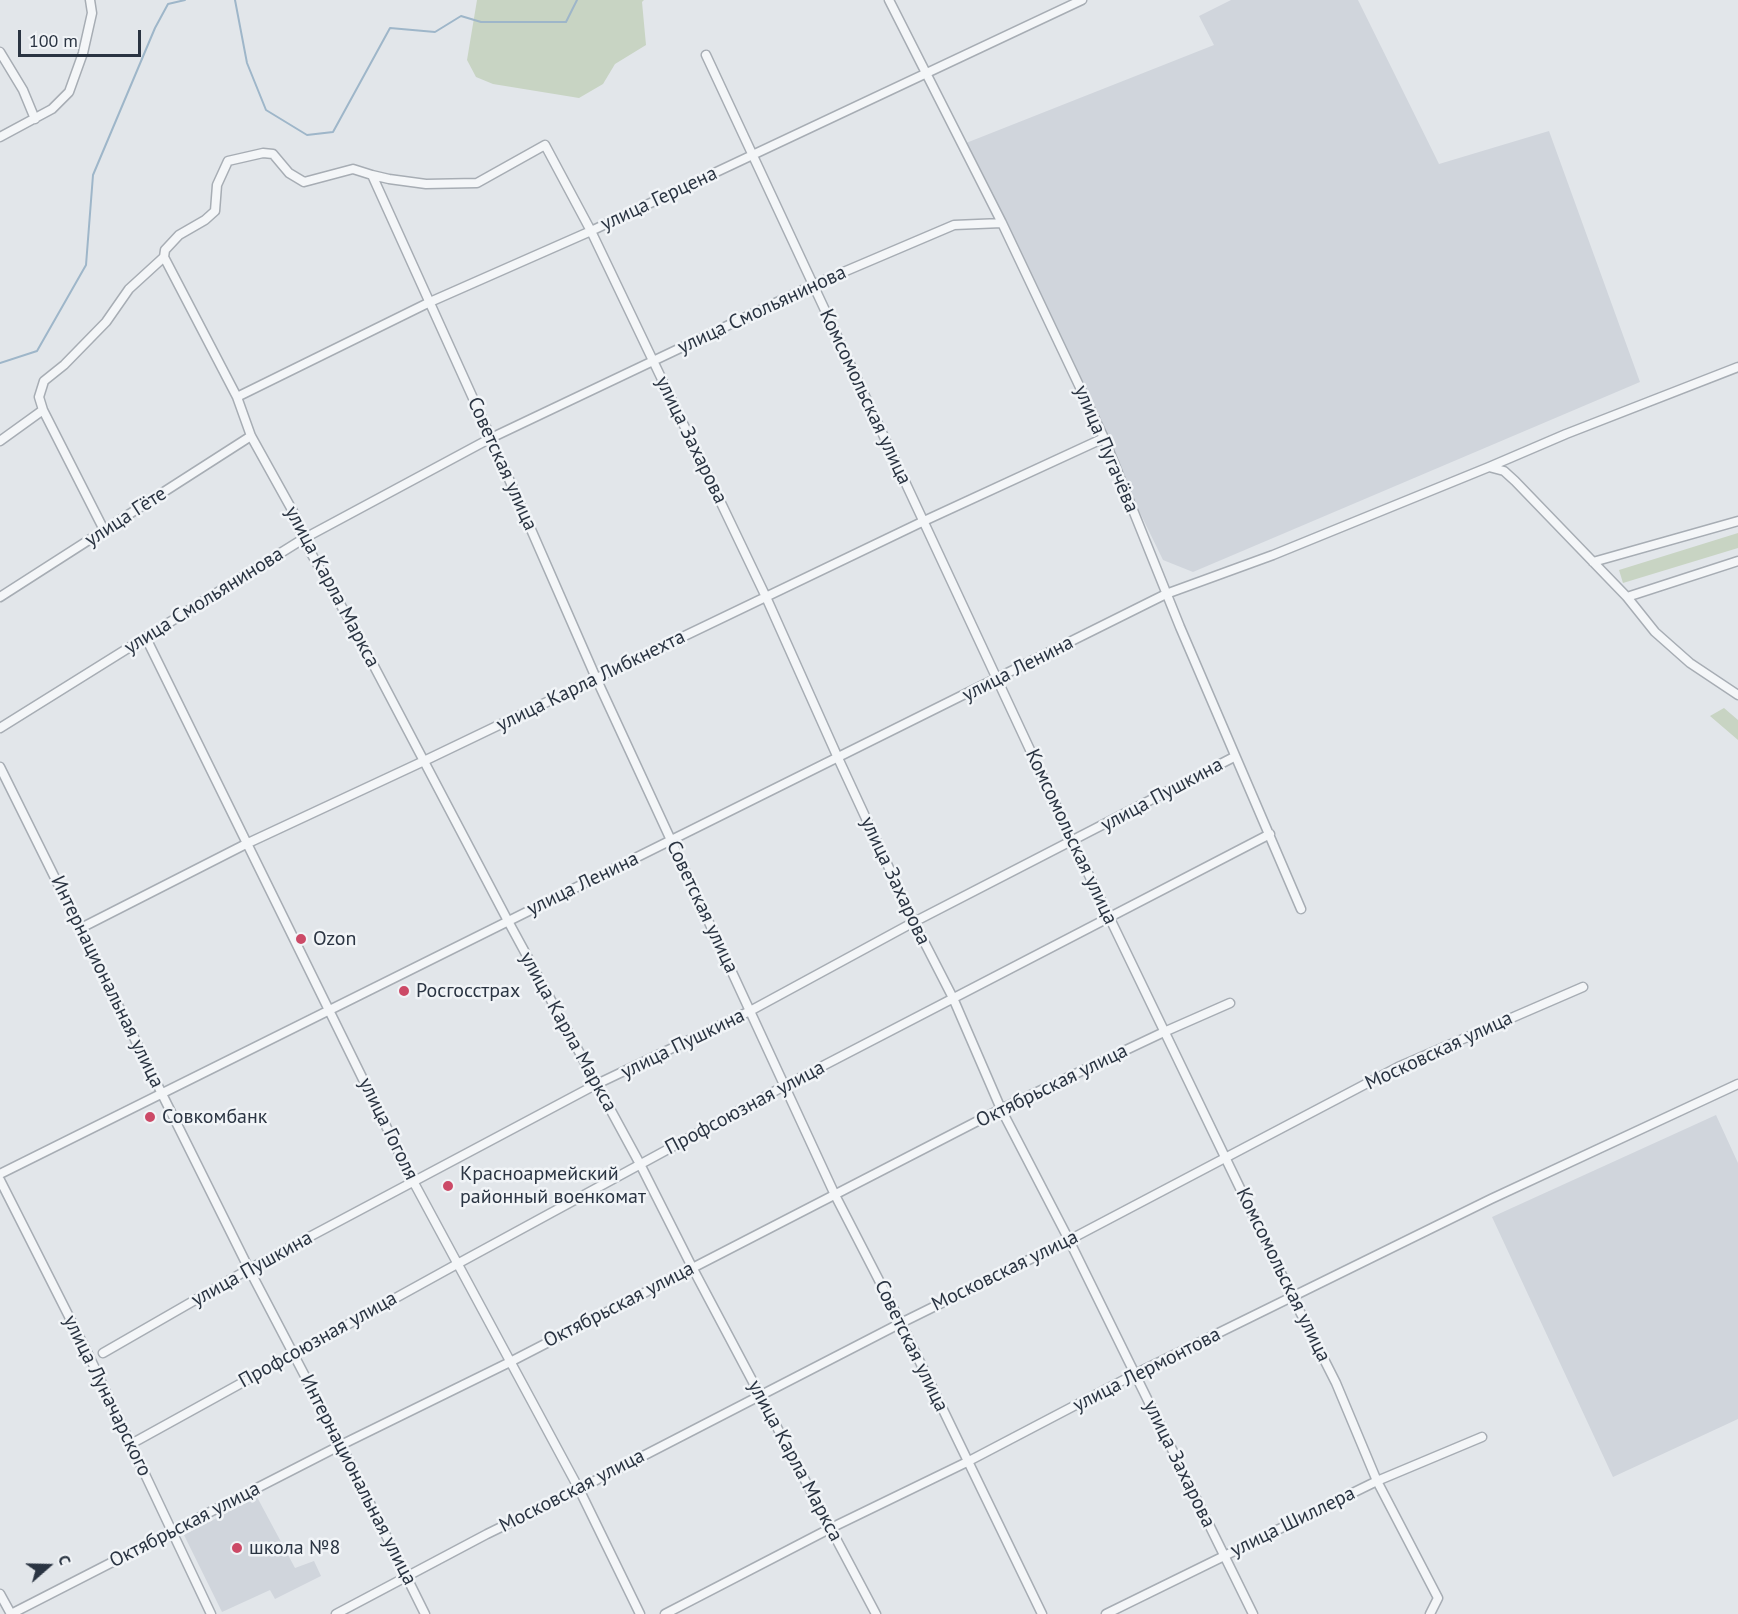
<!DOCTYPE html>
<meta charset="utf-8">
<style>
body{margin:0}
#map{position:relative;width:1738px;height:1614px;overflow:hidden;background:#e2e6ea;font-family:"PT Sans",sans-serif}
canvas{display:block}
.north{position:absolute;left:18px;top:1536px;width:60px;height:60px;-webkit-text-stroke:4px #f1f4f7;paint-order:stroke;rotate:70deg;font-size:16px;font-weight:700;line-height:24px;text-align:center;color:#2a3442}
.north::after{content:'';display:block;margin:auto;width:21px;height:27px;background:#2a3442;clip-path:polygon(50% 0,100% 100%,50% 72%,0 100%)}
.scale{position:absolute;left:18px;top:30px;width:123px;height:27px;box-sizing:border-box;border:3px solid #2a3442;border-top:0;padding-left:8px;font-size:18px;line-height:21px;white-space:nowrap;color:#2a3442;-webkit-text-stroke:4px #f1f4f7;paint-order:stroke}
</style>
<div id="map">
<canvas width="1738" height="1614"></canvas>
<div class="north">С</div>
<div class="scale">100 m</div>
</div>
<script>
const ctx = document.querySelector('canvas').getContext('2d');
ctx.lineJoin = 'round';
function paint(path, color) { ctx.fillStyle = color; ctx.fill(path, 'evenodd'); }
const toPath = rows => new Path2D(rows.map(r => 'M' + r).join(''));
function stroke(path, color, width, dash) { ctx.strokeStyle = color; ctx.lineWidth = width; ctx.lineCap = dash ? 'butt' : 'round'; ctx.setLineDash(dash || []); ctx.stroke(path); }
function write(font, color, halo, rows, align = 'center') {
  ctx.font = font + ' "PT Sans",sans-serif'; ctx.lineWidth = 5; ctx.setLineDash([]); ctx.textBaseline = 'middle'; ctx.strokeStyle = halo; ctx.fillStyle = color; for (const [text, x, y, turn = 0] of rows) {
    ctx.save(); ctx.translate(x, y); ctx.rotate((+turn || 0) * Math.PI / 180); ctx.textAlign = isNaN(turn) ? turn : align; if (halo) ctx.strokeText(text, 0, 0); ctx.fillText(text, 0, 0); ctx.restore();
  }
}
const built = toPath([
 [1231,0,1358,0,1439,164,1549,131,1640,382,1193,572,1163,560,961,145,1214,45,1199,16],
 [1716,1115,1738,1163,1738,1419,1613,1477,1492,1217],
 [257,1497,295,1568,314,1561,321,1576,275,1599,270,1590,222,1612,184,1535]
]);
const green = toPath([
 [477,0,644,0,642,2,646,45,615,64,603,84,579,98,493,84,476,77,467,60],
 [1738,533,1738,548,1623,583,1619,570],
 [1724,708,1738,720,1738,740,1710,716]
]);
const stream = toPath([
 [235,0,247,63,266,110,307,135,333,132,390,28,435,32,461,16,481,22,566,22,577,0],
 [0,363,37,351,86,265,93,175,155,28,168,4,185,0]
]);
const minor = toPath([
 [889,0,1002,223,1104,438,1180,627,1301,909],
 [0,52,23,90,35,119],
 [706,55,1073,842,1293,1298,1336,1383,1377,1481,1438,1598,1430,1614],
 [0,137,52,109,69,92,83,53,92,13,90,0],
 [372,175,389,179,426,184,477,183,545,145,591,231,766,597,838,758,914,922,953,998,1001,1109,1069,1240,1253,1614],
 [164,257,237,397,251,436,296,517,303,539,355,630,508,921,640,1164,692,1267,876,1614],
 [237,397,430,302,591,231,1082,0],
 [0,441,43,410],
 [1489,467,1504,471,1515,481,1627,597,1655,632,1690,663,1738,695],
 [104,530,43,410,39,397,44,381,64,365,106,322,129,289,164,257,165,250,179,235,205,220,215,211,217,185,228,161,263,153,273,154,289,173,304,182,353,169,372,175,491,438,596,678,835,1195,901,1323,1042,1614],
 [1593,562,1738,521],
 [0,597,251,436],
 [1627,597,1738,561],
 [146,638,413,1181,579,1489,640,1614],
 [0,728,303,539,491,438,813,285,954,225,1002,223],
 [0,767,167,1104,249,1269,341,1445,425,1614],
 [81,928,246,844,424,761,924,521,1104,438],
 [0,1174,1166,594,1273,555,1489,467,1566,434,1738,367],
 [0,1180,91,1360,211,1614],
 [103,1353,249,1269,597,1084,750,1011,914,922,1234,757],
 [131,1444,459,1263,786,1085,1270,834],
 [0,1594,11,1614],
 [11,1614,341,1445,510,1362,1001,1109,1164,1032,1230,1003],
 [336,1614,487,1534,579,1489,901,1323,1069,1240,1398,1067,1583,987],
 [665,1614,831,1528,967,1462,1135,1374,1491,1199,1738,1084],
 [1106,1614,1377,1481,1482,1437]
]);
const markers = [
 [301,939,6,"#cc4a67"],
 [404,991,6,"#cc4a67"],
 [150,1117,6,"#cc4a67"],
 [448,1186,6,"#cc4a67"],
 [237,1548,6,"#cc4a67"]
];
const streetNames = [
 ["улица Герцена",659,199,-25],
 ["улица Смольянинова",762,310,-25],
 ["Комсомольская улица",865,397,65],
 ["улица Захарова",691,440,64],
 ["улица Пугачёва",1106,449,67],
 ["Советская улица",502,464,66],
 ["улица Гёте",126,517,-33],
 ["улица Карла Маркса",332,587,62],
 ["улица Смольянинова",204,601,-32],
 ["улица Ленина",1018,669,-27],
 ["улица Карла Либкнехта",591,681,-26],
 ["улица Пушкина",1162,795,-28],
 ["Комсомольская улица",1071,837,65],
 ["улица Захарова",895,881,65],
 ["улица Ленина",583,884,-26],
 ["Советская улица",702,907,65],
 ["Интернациональная улица",107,982,64],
 ["улица Карла Маркса",568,1032,61],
 ["улица Пушкина",683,1044,-26],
 ["Московская улица",1439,1051,-25],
 ["Октябрьская улица",1052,1086,-26],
 ["Профсоюзная улица",745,1108,-28],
 ["улица Гоголя",388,1129,64],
 ["улица Пушкина",252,1269,-29],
 ["Московская улица",1005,1271,-26],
 ["Комсомольская улица",1283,1275,64],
 ["Октябрьская улица",619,1305,-27],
 ["Профсоюзная улица",318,1340,-29],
 ["Советская улица",911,1346,64],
 ["улица Лермонтова",1147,1370,-27],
 ["улица Луначарского",107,1396,64],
 ["улица Карла Маркса",795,1461,62],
 ["улица Захарова",1179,1464,64],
 ["Интернациональная улица",358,1480,63],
 ["Московская улица",572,1491,-27],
 ["улица Шиллера",1293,1522,-26],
 ["Октябрьская улица",185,1525,-27]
];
const poiNames = [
 ["Ozon",313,939],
 ["Росгосстрах",416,991],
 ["Совкомбанк",162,1117],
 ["Красноармейский",460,1174],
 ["районный военкомат",460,1197],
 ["школа №8",249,1548]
];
paint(built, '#d0d5dc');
paint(green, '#c8d4c3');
stroke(stream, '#9eb6c9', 2);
stroke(minor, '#a7adb4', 11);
stroke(minor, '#f4f6f8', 8);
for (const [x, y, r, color] of markers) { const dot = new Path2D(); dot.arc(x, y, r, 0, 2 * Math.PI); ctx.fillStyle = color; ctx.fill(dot); stroke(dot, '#f1f4f7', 2); }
write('20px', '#2a3442', '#f1f4f7', streetNames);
write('20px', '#2a3442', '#f1f4f7', poiNames, 'left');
</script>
